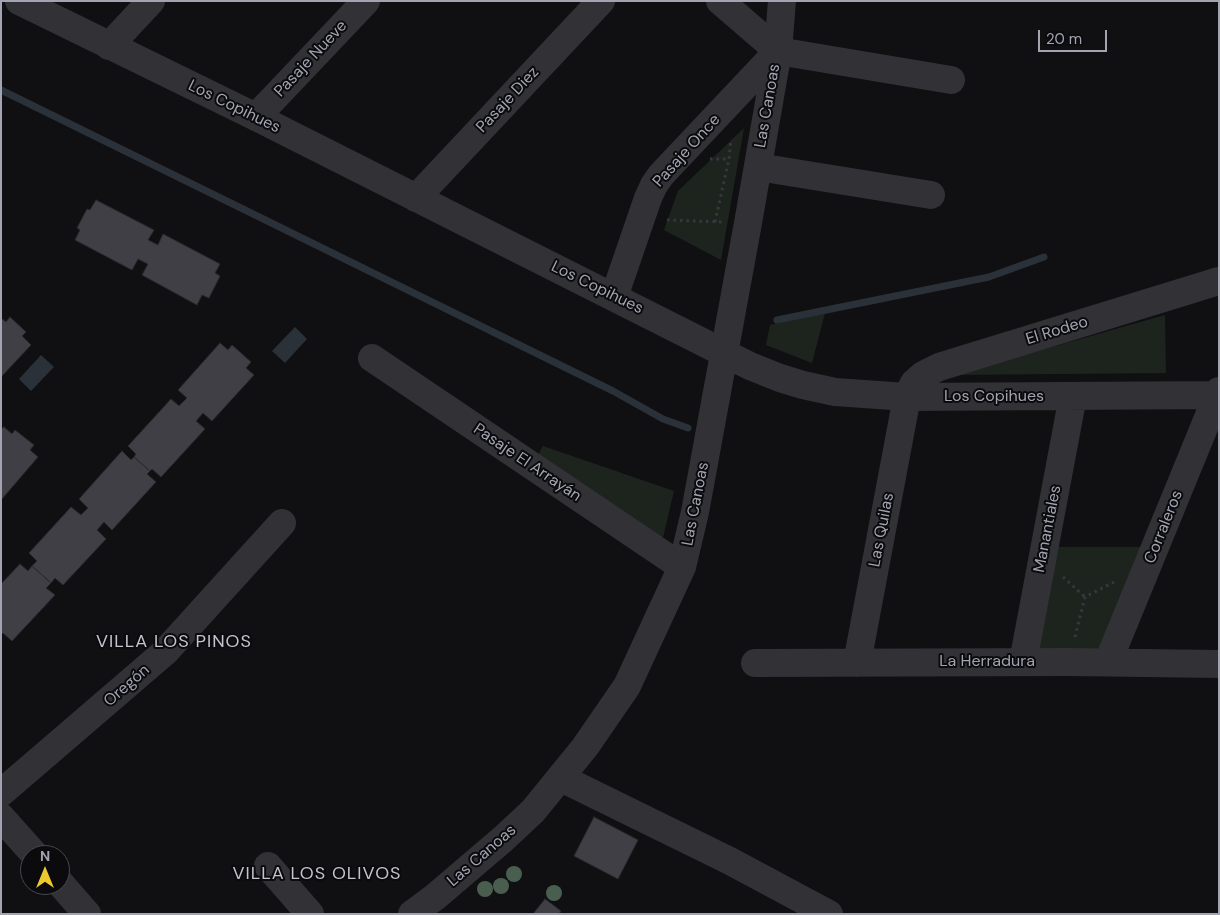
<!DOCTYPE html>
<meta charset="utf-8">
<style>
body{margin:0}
#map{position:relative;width:1220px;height:915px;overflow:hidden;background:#101012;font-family:"DM Sans",sans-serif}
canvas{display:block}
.frame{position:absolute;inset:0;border:2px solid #a2a4b2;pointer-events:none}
.north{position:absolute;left:20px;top:845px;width:50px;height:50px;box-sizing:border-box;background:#0b0b0d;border:1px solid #47484f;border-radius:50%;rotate:0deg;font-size:14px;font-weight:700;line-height:20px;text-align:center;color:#a2a4b2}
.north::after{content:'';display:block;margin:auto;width:18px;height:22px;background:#ebc92f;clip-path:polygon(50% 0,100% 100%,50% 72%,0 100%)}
.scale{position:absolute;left:1038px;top:30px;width:69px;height:22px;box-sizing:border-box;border:2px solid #a2a4b2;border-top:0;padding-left:6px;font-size:15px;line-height:18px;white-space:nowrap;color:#a2a4b2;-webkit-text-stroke:4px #0b0b0d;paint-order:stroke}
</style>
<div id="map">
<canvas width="1220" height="915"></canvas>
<div class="frame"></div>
<div class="north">N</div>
<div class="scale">20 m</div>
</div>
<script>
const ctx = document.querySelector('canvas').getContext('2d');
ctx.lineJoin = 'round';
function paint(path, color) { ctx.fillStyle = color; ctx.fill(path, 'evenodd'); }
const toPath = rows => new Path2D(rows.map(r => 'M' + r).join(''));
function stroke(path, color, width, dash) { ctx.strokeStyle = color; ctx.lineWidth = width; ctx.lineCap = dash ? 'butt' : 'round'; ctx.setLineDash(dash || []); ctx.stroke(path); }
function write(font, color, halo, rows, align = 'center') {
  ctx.font = font + ' "DM Sans",sans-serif'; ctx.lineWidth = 4; ctx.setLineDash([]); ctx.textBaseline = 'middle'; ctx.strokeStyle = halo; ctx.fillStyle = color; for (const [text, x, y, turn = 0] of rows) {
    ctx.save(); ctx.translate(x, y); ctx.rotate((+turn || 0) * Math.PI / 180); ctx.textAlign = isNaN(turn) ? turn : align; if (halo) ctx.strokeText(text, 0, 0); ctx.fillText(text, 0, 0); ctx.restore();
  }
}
const green = toPath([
 [744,128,721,260,664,230,678,191],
 [825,313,812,363,766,345,770,325],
 [1165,315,1166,373,953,375],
 [543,446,674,491,662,542,536,458],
 [1058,547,1143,547,1099,652,1038,651]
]);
const water = toPath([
 [295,327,307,339,285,363,272,351],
 [41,355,54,367,31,391,19,379]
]);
const stream = toPath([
 [1,90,613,391,663,419,688,428],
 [777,320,989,277,1044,257]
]);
const building = toPath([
 [96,200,154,230,148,240,158,245,163,234,220,264,215,273,220,276,209,298,202,295,197,305,142,275,148,264,138,259,132,270,75,240,80,230,77,228,87,209,90,210,96,200],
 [10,317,26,332,22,336,31,345,1,377,1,318,6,322,10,317],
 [220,343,228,350,232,345,251,362,246,368,254,375,212,421,203,413,196,421,205,429,161,477,152,469,150,471,134,457,136,454,128,446,171,399,179,406,187,398,178,390,220,343],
 [4,427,12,434,15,430,34,445,30,450,38,457,1,500,1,429,4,427],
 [122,451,131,460,134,457,150,471,147,474,156,482,112,530,104,522,97,530,106,539,63,585,55,578,51,583,32,566,37,561,29,553,71,507,81,515,88,508,79,499,122,451],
 [20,564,28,571,32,566,51,583,46,588,55,595,12,641,3,633,1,635,1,584,20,564],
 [594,817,638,840,618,879,574,856,594,817],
 [545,899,561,911,559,914,533,914,545,899]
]);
const path = toPath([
 [710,159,729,159],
 [667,220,723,222],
 [715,222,729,159,731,139],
 [1063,577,1085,597],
 [1075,637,1085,597,1114,582]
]);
const minor = toPath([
 [19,1,256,117,750,366,780,378,803,385,835,392,907,397,1219,395],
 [720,1,778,51],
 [109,46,151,1],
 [778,51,951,80],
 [256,117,366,1],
 [758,167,931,195],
 [416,198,601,1],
 [614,297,648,198,654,185,661,175,778,51],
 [372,358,682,567],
 [1023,662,1073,396],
 [1108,662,1219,391],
 [755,663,1069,662,1219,664],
 [857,663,907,397,914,383,923,375,939,367,1219,281],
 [561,778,730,861,829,914],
 [1,793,165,652,282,523],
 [1,817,35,855],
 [268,866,310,914],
 [60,883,87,914],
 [412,914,435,897,503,839,533,811,585,747,627,686,682,567,695,512,748,223,778,51,782,1]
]);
const trees = [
 [514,874],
 [501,886],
 [485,889],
 [554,893]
];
const streetNames = [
 ["Pasaje Nueve",311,59,-47],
 ["Pasaje Diez",508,100,-47],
 ["Las Canoas",768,106,-80],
 ["Los Copihues",234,107,26],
 ["Pasaje Once",687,151,-48],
 ["Los Copihues",597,288,26],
 ["El Rodeo",1057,331,-17],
 ["Los Copihues",994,397],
 ["Pasaje El Arrayán",527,463,34],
 ["Las Canoas",696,504,-79],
 ["Corraleros",1164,527,-68],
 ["Manantiales",1048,529,-79],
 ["Las Quilas",882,530,-79],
 ["La Herradura",987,662],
 ["Oregón",127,686,-41],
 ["Las Canoas",482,856,-41]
];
const neighbourhoodNames = [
 ["VILLA LOS PINOS",174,642],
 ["VILLA LOS OLIVOS",317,874]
];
paint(green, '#1d241e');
paint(water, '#2a3139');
stroke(stream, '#2a3139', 7);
paint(building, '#403f45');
stroke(building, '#2b2a2e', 1);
stroke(path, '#37383d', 3, [2.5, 4]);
stroke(minor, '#313136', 28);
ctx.fillStyle = '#4a5e4f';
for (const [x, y] of trees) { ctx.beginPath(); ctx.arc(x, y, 8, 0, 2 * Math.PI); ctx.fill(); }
write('16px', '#a2a4b2', '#0b0b0d', streetNames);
ctx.letterSpacing = '1px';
write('18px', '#c3c4ce', '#0b0b0d', neighbourhoodNames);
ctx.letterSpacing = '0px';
</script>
